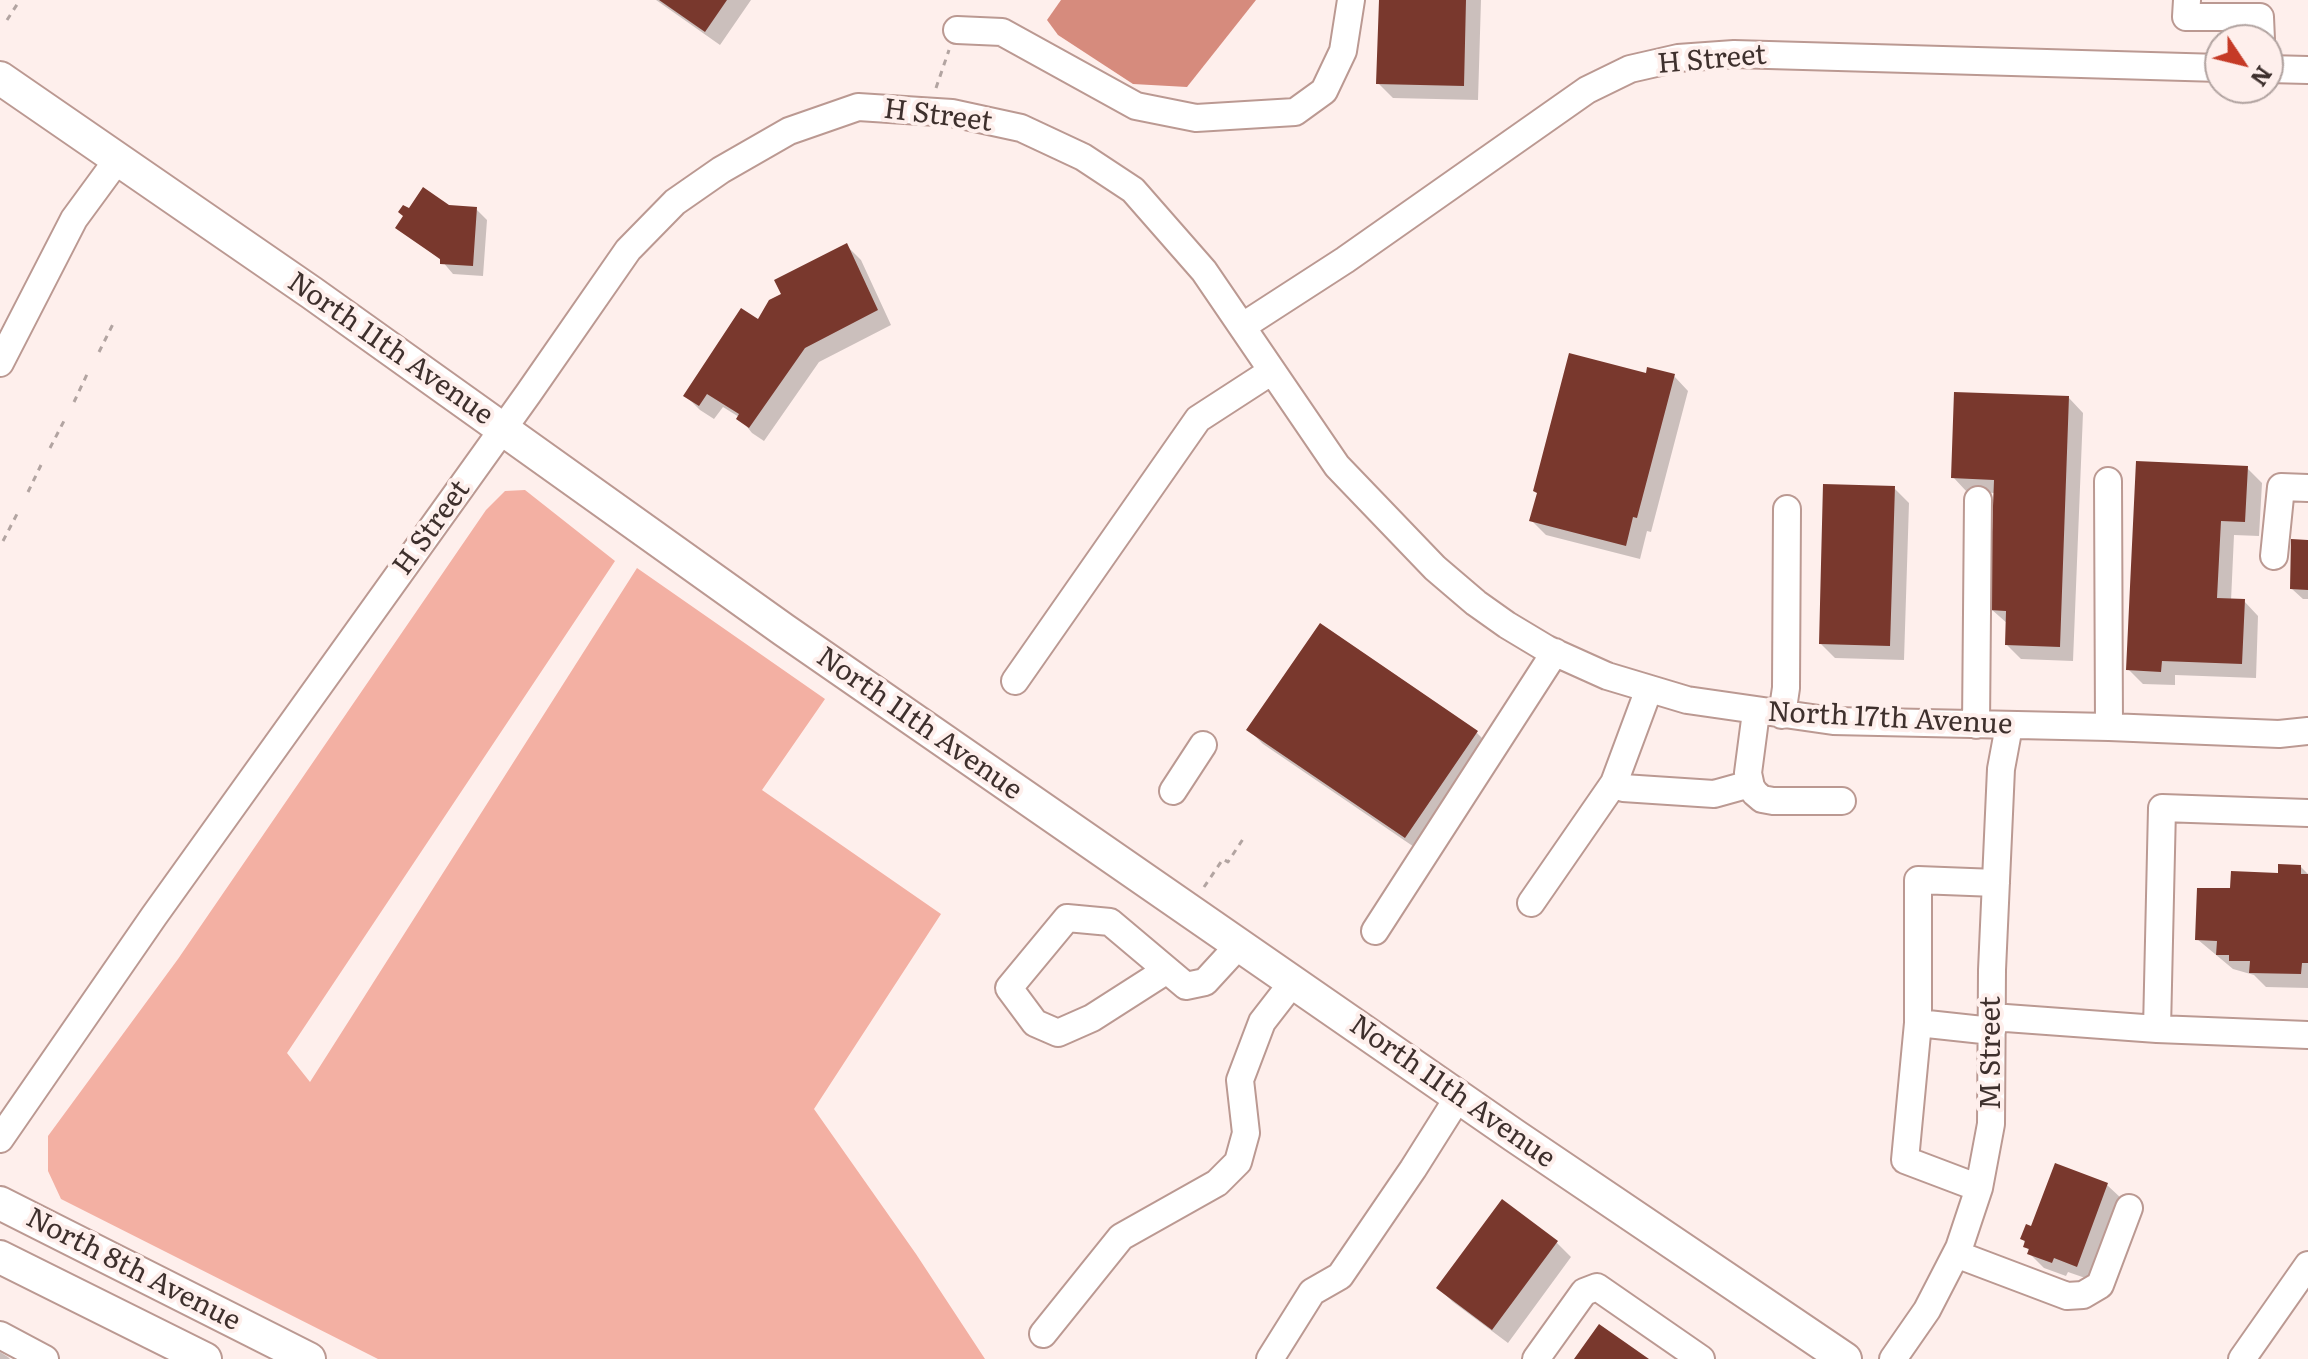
<!DOCTYPE html>
<style>
body{margin:0}
#map{position:relative;width:2308px;height:1359px;overflow:hidden;background:#feefec;font-family:Literata,serif}
canvas{display:block}
.north{position:absolute;left:2204px;top:24px;width:80px;height:80px;box-sizing:border-box;background:#feefec;border:2px solid #b1a3a0;border-radius:50%;rotate:125deg;font-size:22px;font-weight:700;line-height:32px;text-align:center;color:#3e302d}
.north::after{content:'';display:block;margin:auto;width:28px;height:36px;background:#c53a26;clip-path:polygon(50% 0,100% 100%,50% 72%,0 100%)}
</style>
<div id="map">
<canvas width="2308" height="1359"></canvas>
<div class="north">N</div>
</div>
<script>
const ctx = document.querySelector('canvas').getContext('2d');
ctx.lineJoin = 'round';
function paint(path, color) { ctx.fillStyle = color; ctx.fill(path, 'evenodd'); }
const toPath = rows => new Path2D(rows.map(r => 'M' + r).join(''));
function stroke(path, color, width, dash) { ctx.strokeStyle = color; ctx.lineWidth = width; ctx.lineCap = dash ? 'butt' : 'round'; ctx.setLineDash(dash || []); ctx.stroke(path); }
function write(font, color, halo, rows, align = 'center') {
  ctx.font = font + ' Literata,serif'; ctx.lineWidth = 8; ctx.setLineDash([]); ctx.textBaseline = 'middle'; ctx.strokeStyle = halo; ctx.fillStyle = color; for (const [text, x, y, turn = 0] of rows) {
    ctx.save(); ctx.translate(x, y); ctx.rotate((+turn || 0) * Math.PI / 180); ctx.textAlign = isNaN(turn) ? turn : align; if (halo) ctx.strokeText(text, 0, 0); ctx.fillText(text, 0, 0); ctx.restore();
  }
}
const green = toPath([
 [525,490,615,561,287,1053,310,1082,637,568,825,699,762,790,941,914,814,1109,916,1254,985,1359,378,1359,61,1199,48,1171,48,1136,178,959,486,510,505,491]
]);
const water = toPath([
 [1061,0,1256,0,1187,87,1133,84,1058,35,1047,20]
]);
const shadow = toPath([
 [656,0,751,0,720,45],
 [1381,0,1481,0,1478,100,1393,98,1378,83],
 [448,207,476,209,487,220,483,276,453,274,442,261,398,227,409,211],
 [847,246,861,260,891,325,819,362,764,441,752,433,739,417,723,407,714,419,700,410,685,395,784,295],
 [1647,375,1674,376,1688,391,1651,532,1647,531,1640,559,1546,535,1531,520,1538,494],
 [2069,398,2083,413,2073,661,2021,659,2007,645,2008,624,1991,609,1996,493,1967,492,1953,477],
 [2247,468,2262,483,2259,536,2234,535,2231,601,2244,601,2258,616,2256,678,2175,675,2175,685,2143,684,2128,669],
 [1894,488,1909,503,1904,660,1835,658,1821,644],
 [2308,542,2308,599,2303,599,2292,589],
 [1249,730,1477,733,1491,747,1420,851,1263,744],
 [2301,867,2308,874,2308,988,2266,987,2254,975,2233,969,2197,939,2232,890],
 [2107,1185,2122,1199,2091,1280,2068,1272,2066,1276,2044,1268,2030,1254,2023,1239,2032,1228],
 [1502,1202,1557,1243,1571,1257,1508,1343,1453,1302,1438,1288],
 [0,1352,8,1357,10,1359,0,1359]
]);
const building = toPath([
 [659,0,727,0,705,32],
 [1379,0,1466,0,1464,86,1376,84],
 [423,187,449,205,477,207,473,266,440,264,440,259,395,228,403,216,398,212,403,205,409,208],
 [847,243,878,310,805,348,749,428,736,419,739,414,707,394,699,406,683,396,741,308,758,319,769,300,781,294,774,280],
 [1569,353,1646,373,1647,367,1675,374,1637,518,1633,517,1626,546,1529,521,1537,493,1533,491],
 [1954,392,2069,396,2060,647,2005,645,2006,611,1989,610,1994,480,1951,478],
 [2136,461,2248,466,2245,522,2221,521,2217,598,2245,599,2242,664,2162,661,2161,672,2126,670],
 [1823,484,1895,486,1890,646,1819,644],
 [2291,539,2308,540,2308,590,2290,589],
 [1320,623,1478,731,1405,838,1246,730],
 [2278,864,2301,865,2301,874,2308,874,2308,963,2302,963,2301,974,2249,973,2250,961,2229,961,2229,955,2216,955,2217,941,2195,940,2197,888,2230,888,2231,871,2278,873],
 [2055,1163,2108,1183,2077,1267,2054,1258,2052,1263,2027,1254,2029,1249,2023,1247,2025,1241,2020,1239,2026,1224,2031,1226],
 [1502,1199,1558,1241,1492,1330,1436,1288],
 [1599,1324,1649,1359,1574,1359]
]);
const path = toPath([
 [7,20,20,0],
 [936,88,949,50],
 [99,352,114,322],
 [74,402,89,370],
 [50,448,65,419],
 [28,492,41,465],
 [3,541,17,514],
 [1204,887,1223,859,1228,862,1243,839]
]);
const minor = toPath([
 [2187,0,2186,17,2260,17,2261,40],
 [957,30,1002,32,1136,106,1196,118,1295,112,1324,91,1343,51,1351,0],
 [2268,69,2308,70],
 [1243,326,1345,260,1587,90,1630,69,1678,58,1734,54,2220,68],
 [0,363,74,219,118,159],
 [2108,481,2109,727],
 [2274,556,2281,487,2308,488],
 [1015,681,1198,419,1272,371],
 [1756,712,1748,773,1751,787,1755,793,1762,799,1773,801,1842,801],
 [1782,715,1786,688,1787,509],
 [1976,725,1978,500],
 [1614,783,1623,788,1714,794,1750,784],
 [1173,791,1203,745],
 [1531,903,1614,783,1649,689],
 [1375,931,1555,652],
 [1167,970,1110,922,1067,918,1009,988,1035,1023,1058,1033,1092,1018,1167,970,1186,986,1205,982,1239,945],
 [1992,1017,2157,1029,2308,1035],
 [1918,1023,1992,1031],
 [2157,1029,2162,808,2308,813],
 [0,1139,154,916,528,394,628,250,675,202,721,170,789,131,858,107,952,113,1021,128,1083,157,1133,190,1204,271,1337,466,1435,568,1476,603,1507,625,1547,649,1607,676,1687,700,1833,721,2109,727,2279,734,2308,731],
 [1979,1188,1905,1160,1918,1023,1918,880,1996,883],
 [1956,1254,2067,1296,2083,1295,2100,1285,2129,1208],
 [1043,1334,1121,1237,1217,1183,1238,1162,1246,1133,1240,1080,1262,1022,1293,982],
 [0,1335,45,1359],
 [1270,1359,1312,1292,1340,1276,1413,1169,1459,1096],
 [1536,1359,1584,1292,1597,1287,1701,1359],
 [1893,1359,1927,1310,1959,1248,1979,1188,1991,1124,1992,970,2001,769,2009,726],
 [2242,1359,2308,1265]
]);
const major = toPath([
 [0,78,312,293,784,630,1515,1136,1845,1359],
 [0,1203,309,1359],
 [0,1257,205,1359]
]);
const streetNames = [
 ["H Street",1712,60,-5],
 ["H Street",938,116,7],
 ["North 11th Avenue",390,349,35],
 ["H Street",432,528,-54],
 ["North 17th Avenue",1890,719,3],
 ["North 11th Avenue",919,724,35],
 ["M Street",1992,1053,-90],
 ["North 11th Avenue",1452,1092,35],
 ["North 8th Avenue",133,1270,27]
];
paint(green, '#f3b0a3');
paint(water, '#d68b7d');
paint(shadow, '#0003');
paint(building, '#79382d');
stroke(minor, '#bb9992', 30);
stroke(major, '#bb9992', 36);
stroke(path, '#b2a4a1', 3, [6, 6]);
stroke(minor, '#fff', 26);
stroke(major, '#fff', 32);
write('28px', '#3e302d', '#feefec', streetNames);
</script>
